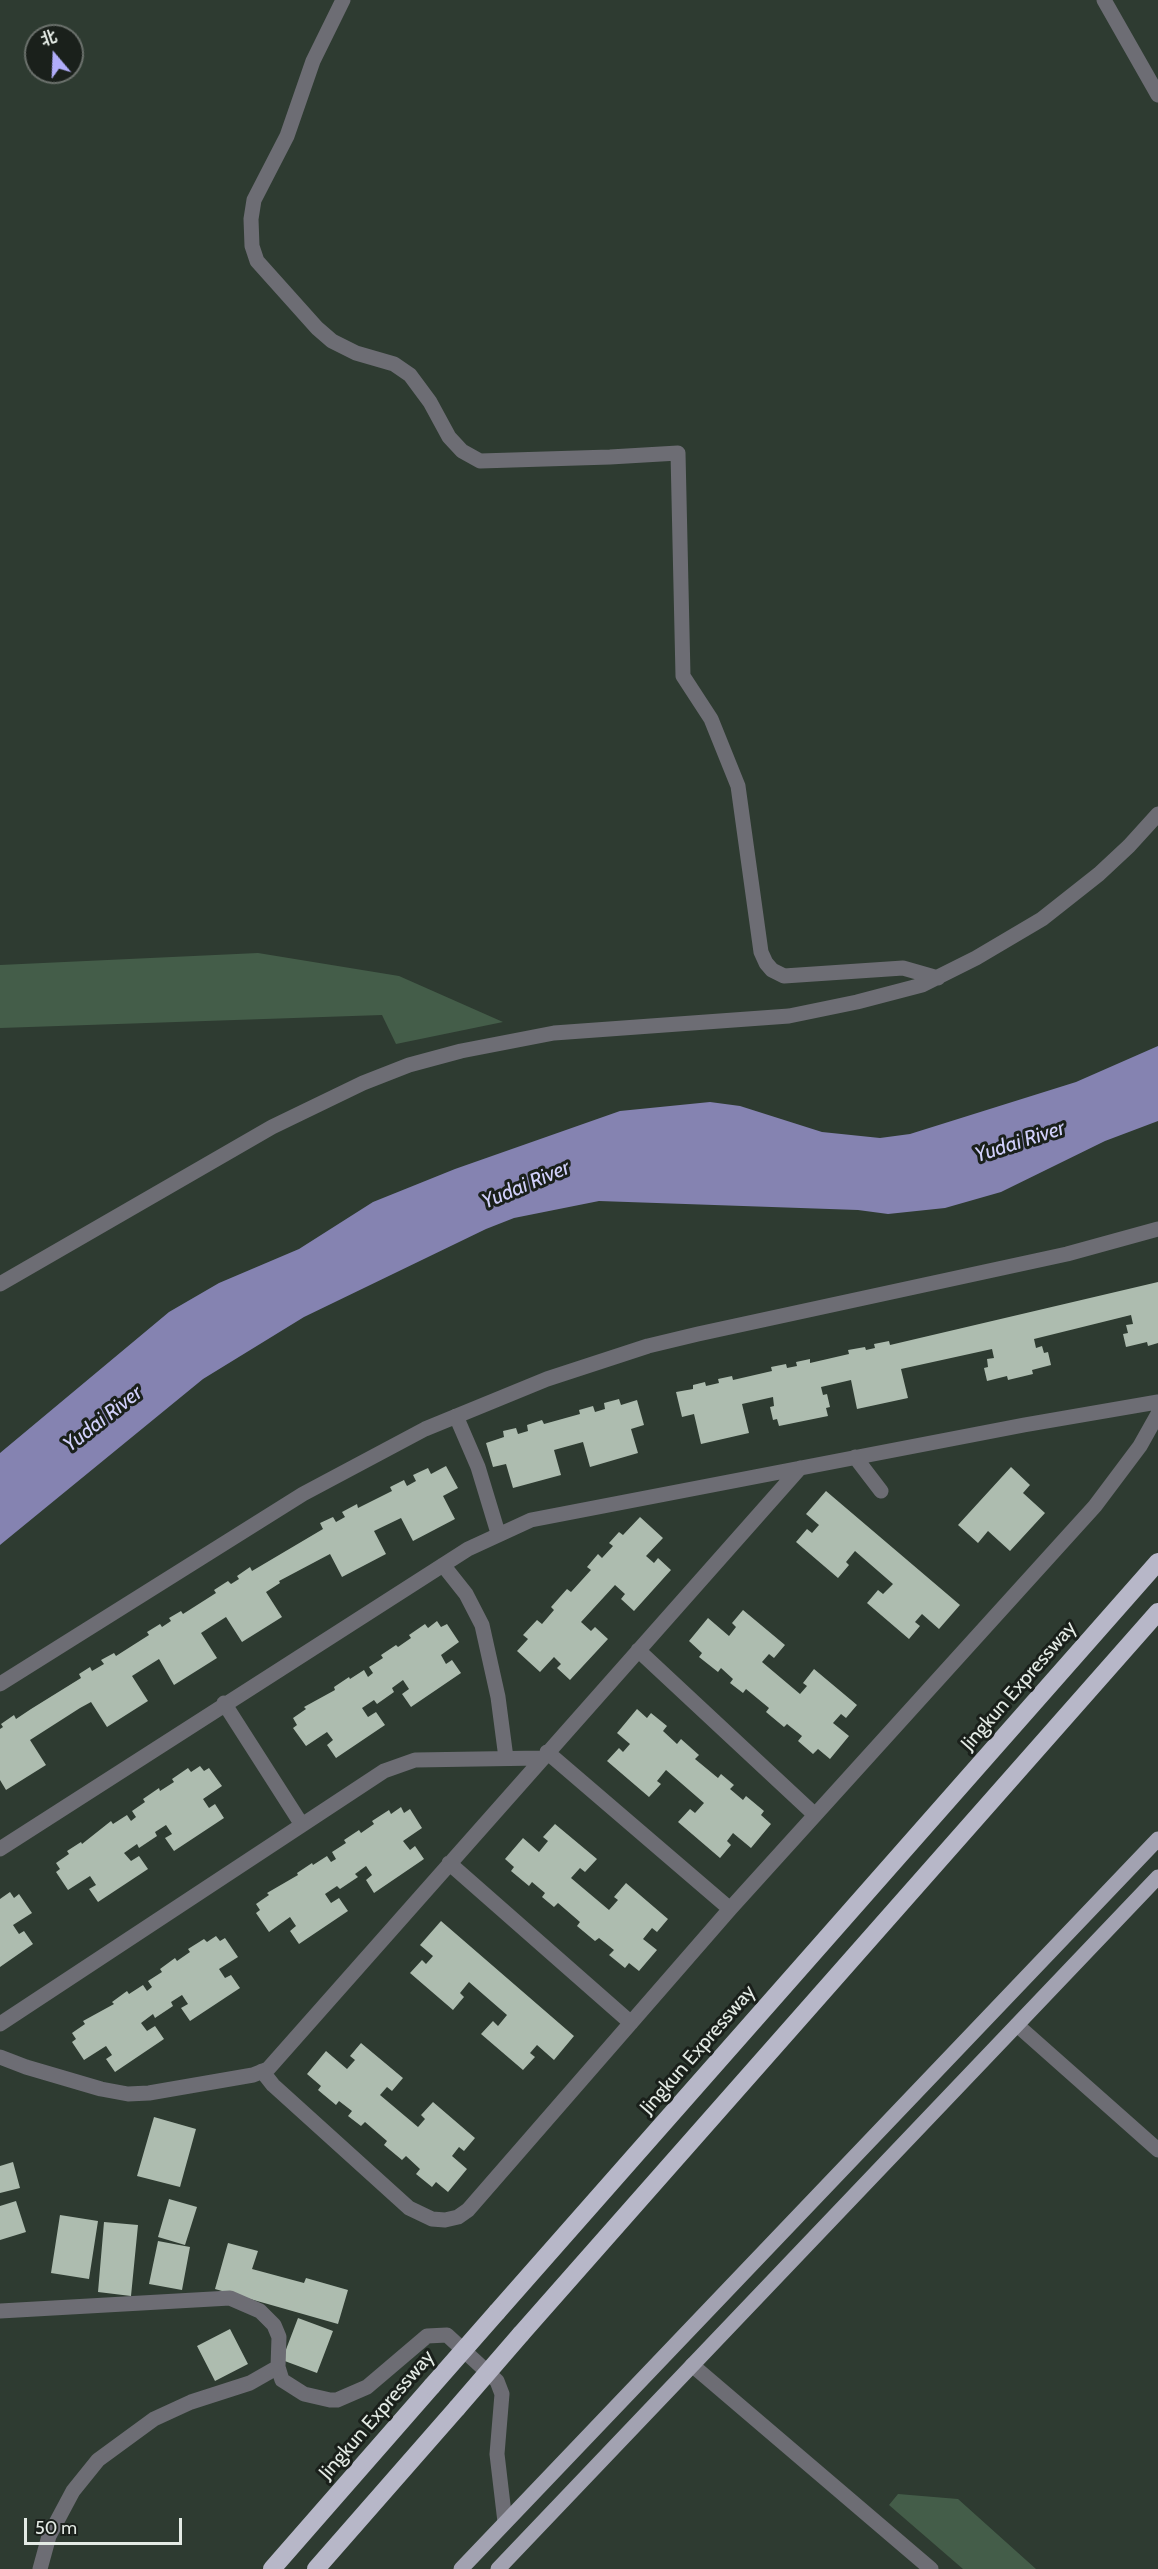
<!DOCTYPE html>
<meta charset="utf-8">
<style>
body{margin:0}
#map{position:relative;width:1158px;height:2569px;overflow:hidden;background:#2e3b31;font-family:Cabin,"Noto Sans SC",sans-serif}
canvas{display:block}
.north{position:absolute;left:24px;top:24px;width:60px;height:60px;box-sizing:border-box;background:#1a201b;border:2px solid #6b716c;border-radius:50%;rotate:341deg;font-size:16px;font-weight:700;line-height:24px;text-align:center;color:#e4ebe5}
.north::after{content:'';display:block;margin:auto;width:21px;height:27px;background:#b1adfa;clip-path:polygon(50% 0,100% 100%,50% 72%,0 100%)}
.scale{position:absolute;left:24px;top:2518px;width:158px;height:27px;box-sizing:border-box;border:3px solid #e4ebe5;border-top:0;padding-left:8px;font-size:18px;line-height:21px;white-space:nowrap;color:#e4ebe5;-webkit-text-stroke:4px #1a201b;paint-order:stroke}
</style>
<div id="map">
<canvas width="1158" height="2569"></canvas>
<div class="north">北</div>
<div class="scale">50 m</div>
</div>
<script>
const ctx = document.querySelector('canvas').getContext('2d');
ctx.lineJoin = 'round';
function paint(path, color) { ctx.fillStyle = color; ctx.fill(path, 'evenodd'); }
const toPath = rows => new Path2D(rows.map(r => 'M' + r).join(''));
function stroke(path, color, width, dash) { ctx.strokeStyle = color; ctx.lineWidth = width; ctx.lineCap = dash ? 'butt' : 'round'; ctx.setLineDash(dash || []); ctx.stroke(path); }
function write(font, color, halo, rows, align = 'center') {
  ctx.font = font + ' Cabin,sans-serif'; ctx.lineWidth = 6; ctx.setLineDash([]); ctx.textBaseline = 'middle'; ctx.strokeStyle = halo; ctx.fillStyle = color; for (const [text, x, y, turn = 0] of rows) {
    ctx.save(); ctx.translate(x, y); ctx.rotate((+turn || 0) * Math.PI / 180); ctx.textAlign = isNaN(turn) ? turn : align; if (halo) ctx.strokeText(text, 0, 0); ctx.fillText(text, 0, 0); ctx.restore();
  }
}
const green = toPath([
 [258,953,399,976,503,1022,396,1044,382,1015,0,1028,0,965],
 [898,2494,958,2499,1036,2569,963,2569,889,2505]
]);
const water = toPath([
 [1158,1046,1158,1121,1105,1141,1001,1192,945,1208,888,1214,858,1210,599,1201,514,1218,486,1229,304,1317,203,1379,0,1545,0,1453,169,1312,219,1283,299,1249,373,1202,455,1169,620,1111,710,1102,740,1106,822,1132,880,1138,910,1134,1076,1082]
]);
const building = toPath([
 [1158,1282,1158,1343,1148,1346,1147,1342,1126,1347,1123,1334,1128,1333,1126,1325,1133,1324,1131,1315,1034,1339,1036,1348,1042,1346,1044,1353,1048,1352,1051,1365,1032,1370,1033,1374,1008,1380,1007,1376,987,1381,984,1368,988,1367,987,1359,994,1358,992,1349,901,1369,908,1398,857,1409,851,1380,821,1387,823,1395,827,1394,830,1407,826,1408,828,1416,779,1426,777,1419,773,1420,770,1407,774,1406,773,1397,742,1404,749,1433,701,1444,694,1414,682,1417,676,1392,693,1389,693,1385,705,1382,706,1386,719,1383,718,1379,732,1376,733,1380,772,1371,771,1367,786,1364,787,1368,797,1366,796,1362,810,1359,810,1363,849,1354,848,1350,865,1347,866,1350,875,1348,874,1344,889,1341,890,1345],
 [619,1399,621,1405,637,1400,644,1425,631,1429,638,1453,590,1467,583,1442,554,1450,561,1475,513,1488,506,1464,493,1467,486,1443,504,1437,503,1431,516,1428,518,1434,528,1431,527,1425,542,1420,544,1424,580,1414,579,1410,593,1406,595,1412,605,1409,604,1403],
 [446,1466,458,1488,443,1496,455,1519,413,1541,401,1518,374,1531,386,1554,342,1577,330,1554,279,1581,280,1583,266,1592,282,1617,242,1642,226,1617,201,1633,217,1658,174,1685,159,1659,132,1676,148,1701,107,1727,91,1702,80,1708,30,1740,46,1765,6,1790,0,1780,0,1729,3,1727,1,1724,14,1715,16,1719,31,1709,81,1678,79,1674,90,1667,92,1671,104,1664,101,1660,114,1653,116,1656,149,1635,147,1632,160,1624,162,1627,171,1621,169,1618,181,1611,183,1614,216,1593,214,1590,228,1581,231,1584,239,1579,237,1576,250,1567,252,1571,323,1529,320,1523,333,1517,336,1522,345,1517,342,1512,357,1504,358,1508,392,1491,390,1487,404,1480,407,1486,416,1481,413,1475,428,1468,431,1474],
 [1011,1467,1030,1485,1023,1493,1045,1513,1010,1551,988,1531,978,1543,958,1525],
 [826,1491,960,1605,939,1629,922,1614,915,1622,920,1626,909,1639,867,1603,878,1590,883,1594,893,1584,855,1551,846,1562,849,1565,838,1578,796,1542,807,1529,812,1533,819,1525,806,1514],
 [640,1517,663,1538,646,1556,654,1563,658,1558,671,1570,634,1611,621,1599,625,1594,615,1585,581,1622,591,1631,595,1627,608,1639,570,1680,557,1668,561,1664,554,1657,540,1672,517,1651,528,1639,523,1635,537,1620,542,1624,554,1610,551,1607,567,1589,571,1592,591,1570,587,1567,598,1554,602,1558,613,1546,609,1543,619,1532,623,1535],
 [743,1610,785,1645,774,1658,769,1654,762,1662,800,1694,807,1686,803,1683,814,1669,857,1705,846,1718,841,1714,833,1723,849,1736,830,1759,818,1749,813,1754,798,1741,802,1736,787,1724,784,1727,766,1712,769,1708,746,1689,743,1693,730,1683,733,1679,721,1668,718,1672,699,1657,702,1653,689,1641,708,1618,729,1636,736,1627,732,1623],
 [437,1621,441,1627,447,1624,459,1642,441,1655,446,1664,452,1660,461,1673,411,1707,402,1694,409,1689,403,1680,392,1688,394,1692,377,1704,374,1700,362,1708,368,1717,376,1712,385,1725,336,1758,327,1745,333,1740,327,1732,306,1746,293,1728,297,1725,293,1718,306,1709,304,1707,335,1690,334,1687,349,1677,350,1679,364,1670,368,1677,373,1673,369,1667,383,1658,381,1655,396,1645,398,1647,411,1638,409,1635,425,1624,428,1628],
 [637,1709,647,1718,651,1713,667,1726,663,1731,677,1744,681,1739,699,1755,695,1759,718,1778,721,1774,734,1785,730,1789,743,1800,746,1796,764,1811,761,1815,771,1824,751,1848,733,1833,727,1841,731,1845,720,1858,678,1822,690,1809,695,1813,704,1803,666,1770,657,1781,661,1784,649,1797,607,1761,619,1748,623,1752,630,1744,617,1733],
 [200,1766,204,1771,209,1768,222,1786,203,1799,209,1808,215,1804,224,1818,174,1851,165,1838,172,1834,166,1825,155,1832,157,1836,139,1848,137,1844,124,1853,131,1861,139,1856,148,1869,98,1902,89,1889,96,1885,90,1876,68,1890,56,1872,60,1869,56,1863,69,1854,67,1851,81,1842,82,1844,111,1821,113,1824,127,1815,131,1821,136,1817,132,1811,145,1802,143,1799,159,1788,160,1791,174,1782,172,1779,188,1768,191,1772],
 [401,1807,404,1813,410,1809,422,1828,403,1841,410,1850,415,1846,424,1859,374,1893,366,1880,372,1875,366,1866,355,1874,358,1877,340,1889,337,1886,325,1894,331,1903,339,1898,348,1911,299,1944,290,1931,296,1926,290,1917,269,1932,256,1913,260,1910,256,1904,269,1895,267,1893,298,1875,297,1873,312,1863,313,1865,327,1856,331,1862,336,1859,332,1852,346,1843,344,1840,359,1830,361,1833,374,1824,372,1821,389,1810,391,1814],
 [555,1824,597,1859,585,1872,580,1868,571,1878,609,1910,618,1900,614,1897,626,1883,668,1919,657,1932,652,1928,643,1939,657,1950,639,1971,629,1963,625,1968,609,1955,614,1950,599,1938,595,1941,577,1926,580,1922,558,1903,554,1907,542,1897,545,1893,532,1882,529,1886,511,1871,514,1867,505,1859,523,1838,539,1852,548,1841,543,1837],
 [10,1892,14,1898,19,1894,32,1913,13,1925,19,1934,24,1931,33,1944,0,1967,0,1899],
 [441,1921,574,2036,554,2060,537,2045,530,2053,535,2057,523,2070,481,2034,493,2021,498,2026,507,2015,469,1982,460,1993,464,1997,453,2010,410,1973,422,1960,426,1964,433,1956,420,1945],
 [216,1936,220,1941,225,1938,238,1957,219,1969,225,1978,231,1975,240,1988,190,2021,181,2008,188,2004,182,1995,171,2002,173,2006,155,2018,153,2014,141,2023,147,2031,155,2026,164,2039,115,2072,106,2059,112,2055,106,2046,84,2060,72,2042,76,2039,72,2033,85,2024,83,2021,114,2004,112,2002,127,1991,129,1994,143,1985,147,1991,152,1987,148,1981,162,1972,160,1969,175,1958,177,1961,190,1952,188,1949,204,1939,207,1942],
 [361,2043,403,2078,392,2091,387,2087,380,2095,418,2127,425,2119,421,2115,433,2102,475,2138,464,2151,459,2147,452,2156,467,2169,448,2192,436,2182,432,2187,416,2174,420,2169,406,2156,402,2160,384,2145,387,2141,365,2122,361,2126,348,2116,352,2111,339,2101,336,2105,318,2090,321,2086,307,2074,326,2051,347,2069,355,2060,350,2056],
 [154,2117,196,2129,180,2187,137,2176],
 [13,2162,20,2188,0,2193,0,2166],
 [169,2199,197,2207,185,2245,158,2237],
 [16,2201,26,2232,0,2240,0,2206],
 [60,2215,98,2221,89,2279,51,2273],
 [104,2222,138,2225,131,2296,98,2292],
 [158,2241,190,2247,182,2290,149,2284],
 [228,2243,258,2251,252,2269,304,2283,306,2278,348,2290,338,2324,215,2289],
 [298,2318,333,2331,317,2373,282,2360],
 [230,2329,248,2364,215,2381,197,2346]
]);
const minor = toPath([
 [343,0,313,61,287,136,254,200,251,219,252,246,257,261,317,328,332,341,356,353,394,364,410,375,430,402,449,437,462,451,480,461,610,457,678,453,683,676,711,719,738,786,761,952,766,963,772,970,784,976,903,968,938,978],
 [1104,0,1158,95],
 [0,1284,272,1127,363,1083,409,1065,461,1051,554,1033,789,1016,857,1002,922,985,976,958,1042,919,1099,874,1129,846,1158,814],
 [456,1416,478,1467,498,1533],
 [855,1457,881,1491],
 [443,1565,466,1594,482,1625,498,1697,506,1758],
 [638,1650,815,1815],
 [0,1684,303,1494,425,1429,547,1379,648,1346,698,1334,1067,1254,1158,1229],
 [224,1703,302,1825],
 [547,1752,730,1909],
 [0,1849,468,1549,531,1520,1024,1425,1158,1402],
 [449,1863,631,2023],
 [0,2024,384,1771,415,1760,541,1758],
 [1017,2025,1158,2150],
 [0,2057,26,2067,101,2089,128,2094,149,2093,253,2075,268,2069,800,1468],
 [262,2071,273,2085,409,2208,432,2219,445,2220,458,2217,468,2210,730,1909,1095,1506,1140,1446,1158,1414],
 [0,2311,230,2298,260,2311,274,2325,279,2337,278,2367,282,2380,304,2394,330,2400,337,2400,367,2387,427,2336,447,2335,497,2381,502,2394,497,2454,505,2522],
 [692,2365,931,2569],
 [40,2569,49,2536,73,2491,98,2460,154,2419,191,2402,250,2383,278,2367]
]);
const major = toPath([
 [461,2569,1158,1839],
 [498,2569,1158,1877]
]);
const highway = toPath([
 [497,2312,1158,1562],
 [521,2334,1158,1612],
 [272,2569,432,2386],
 [316,2569,457,2408]
]);
const highwayBridge = toPath([
 [432,2386,497,2312],
 [457,2408,521,2334]
]);
const streetNames = [
 ["Jingkun Expressway",1019,1686,-49],
 ["Jingkun Expressway",698,2050,-49],
 ["Jingkun Expressway",377,2415,-49]
];
const waterNames = [
 ["Yudai River",1020,1142,-18],
 ["Yudai River",526,1185,-23],
 ["Yudai River",103,1419,-38]
];
paint(green, '#445d49');
paint(water, '#8583b1');
paint(building, '#adbcaf');
stroke(minor, '#6d6d74', 15);
stroke(major, '#a2a2b1', 15);
stroke(highway, '#b7b7c8', 18);
stroke(highwayBridge, '#b7b7c8', 18);
write('20px', '#e4ebe5', '#1a201b', streetNames);
write('italic 21px', '#d1d0fb', '#1a201b', waterNames);
</script>
